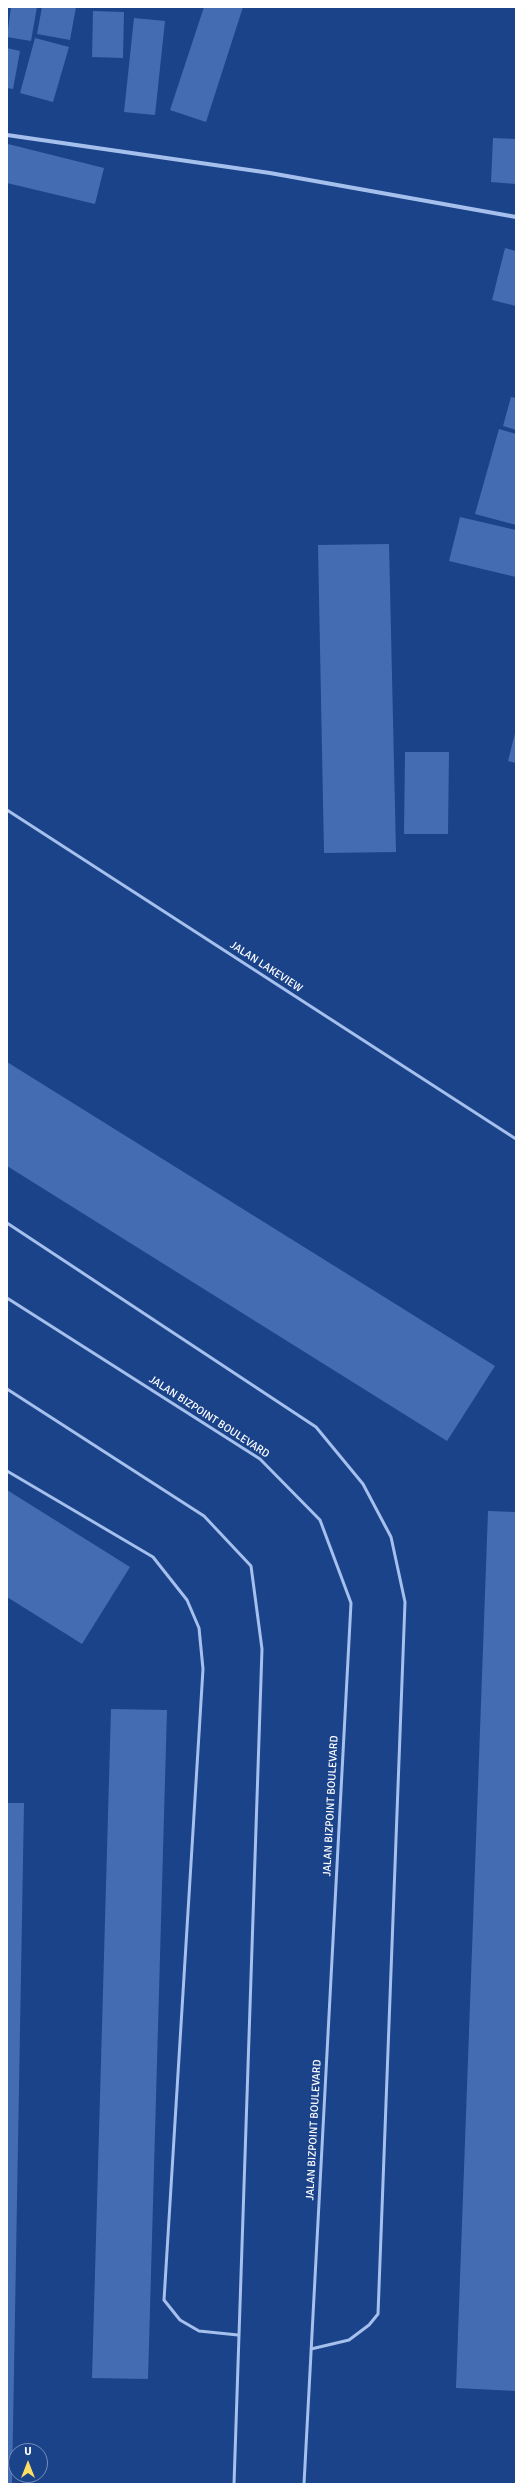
<!DOCTYPE html>
<style>
body{margin:0}
#map{position:relative;width:523px;height:2491px;overflow:hidden;background:#1b438a;font-family:Signika,sans-serif}
canvas{display:block}
.frame{position:absolute;inset:0;border:8px solid #fff;pointer-events:none}
.north{position:absolute;left:8px;top:2443px;width:40px;height:40px;box-sizing:border-box;background:#1b438a;border:1px solid #768eb9;border-radius:50%;rotate:0deg;font-size:11px;font-weight:700;line-height:16px;text-align:center;color:#fff}
.north::after{content:'';display:block;margin:auto;width:14px;height:18px;background:#fede63;clip-path:polygon(50% 0,100% 100%,50% 72%,0 100%)}
</style>
<div id="map">
<canvas width="523" height="2491"></canvas>
<div class="frame"></div>
<div class="north">U</div>
</div>
<script>
const ctx = document.querySelector('canvas').getContext('2d');
ctx.lineJoin = 'round';
function paint(path, color) { ctx.fillStyle = color; ctx.fill(path, 'evenodd'); }
const toPath = rows => new Path2D(rows.map(r => 'M' + r).join(''));
function stroke(path, color, width, dash) { ctx.strokeStyle = color; ctx.lineWidth = width; ctx.lineCap = dash ? 'butt' : 'round'; ctx.setLineDash(dash || []); ctx.stroke(path); }
function write(font, color, halo, rows, align = 'center') {
  ctx.font = font + ' Signika,sans-serif'; ctx.lineWidth = 4; ctx.setLineDash([]); ctx.textBaseline = 'middle'; ctx.strokeStyle = halo; ctx.fillStyle = color; for (const [text, x, y, turn = 0] of rows) {
    ctx.save(); ctx.translate(x, y); ctx.rotate((+turn || 0) * Math.PI / 180); ctx.textAlign = isNaN(turn) ? turn : align; if (halo) ctx.strokeText(text, 0, 0); ctx.fillText(text, 0, 0); ctx.restore();
  }
}
const building = toPath([
 [11,7,37,7,31,41,7,37],
 [42,7,76,7,70,40,37,34],
 [204,7,243,7,206,122,170,110],
 [93,11,124,12,123,58,92,57],
 [134,18,165,21,155,115,124,112],
 [35,38,69,47,53,102,20,93],
 [7,48,20,51,13,89,7,88],
 [493,138,516,139,516,184,491,182],
 [8,144,104,168,95,204,7,183],
 [505,248,516,251,516,306,492,300],
 [511,397,516,398,516,430,503,426],
 [499,429,516,434,516,525,475,514],
 [460,517,516,530,516,577,449,561],
 [389,544,396,852,324,853,318,545],
 [515,733,516,733,516,763,508,761],
 [405,752,449,752,448,834,404,834],
 [7,1062,495,1366,447,1441,7,1166],
 [7,1490,130,1567,82,1644,7,1597],
 [488,1511,516,1512,516,2391,456,2388],
 [111,1709,167,1710,148,2379,92,2378],
 [7,1803,24,1803,12,2484,7,2484]
]);
const lane = toPath([
 [7,810,516,1139],
 [7,1223,316,1427,363,1484,391,1537,405,1602,378,2314,369,2325,349,2340,311,2349],
 [7,1298,260,1459,320,1520,351,1603,304,2484],
 [7,1389,204,1516,251,1566,262,1649,234,2484],
 [7,1471,153,1557,187,1600,199,1628,203,1669,164,2300,180,2320,199,2331,238,2335]
]);
const street = toPath([
 [7,135,270,173,516,217]
]);
const streetNames = [
 ["JALAN LAKEVIEW",266,967,33],
 ["JALAN BIZPOINT BOULEVARD",209,1417,33],
 ["JALAN BIZPOINT BOULEVARD",331,1806,-87],
 ["JALAN BIZPOINT BOULEVARD",314,2130,-87]
];
paint(building, '#446cb2');
stroke(lane, '#a6c0ed', 3);
stroke(street, '#a6c0ed', 4);
write('11px', '#fff', '#1b438a', streetNames);
</script>
